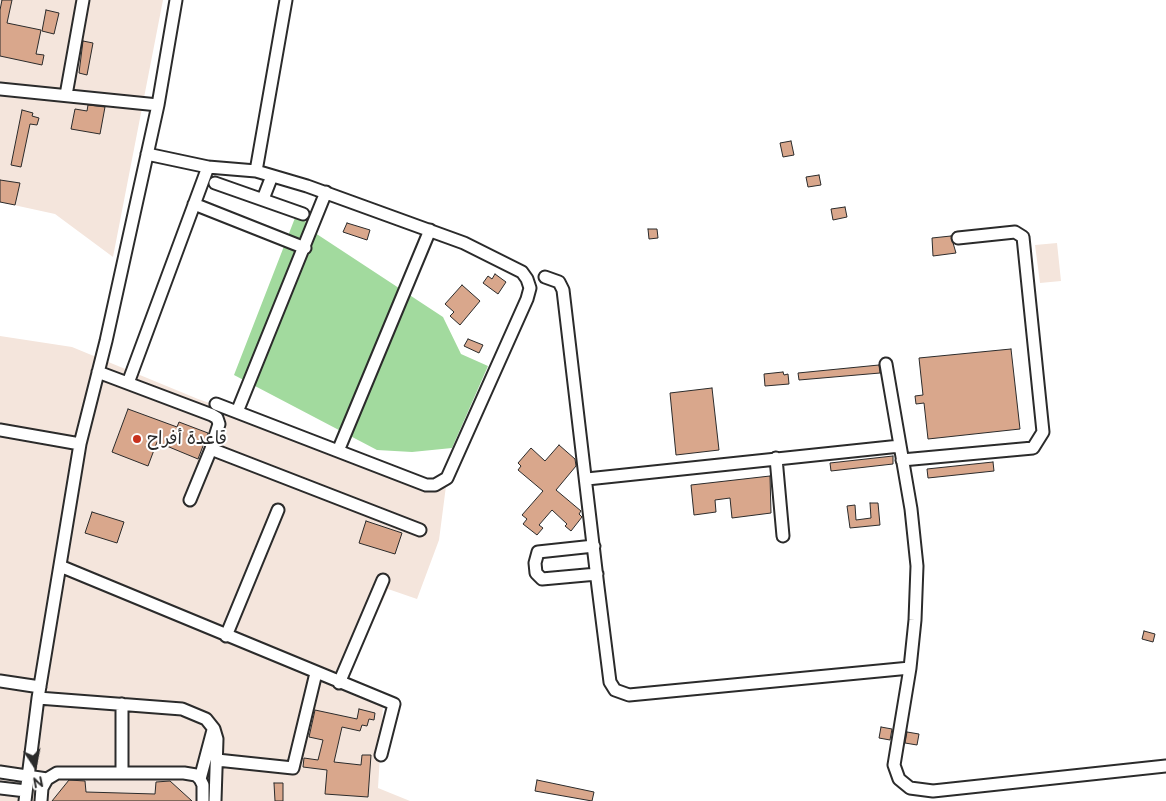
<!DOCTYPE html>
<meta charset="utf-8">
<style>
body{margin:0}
#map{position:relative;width:1166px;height:801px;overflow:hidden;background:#fff;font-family:"Balsamiq Sans",sans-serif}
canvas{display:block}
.north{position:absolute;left:10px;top:741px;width:50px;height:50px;-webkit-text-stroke:4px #fff;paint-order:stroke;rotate:169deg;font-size:14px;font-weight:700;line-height:20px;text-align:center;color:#2b2b2b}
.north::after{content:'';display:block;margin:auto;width:18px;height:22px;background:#2b2b2b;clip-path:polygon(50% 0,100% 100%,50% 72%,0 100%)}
</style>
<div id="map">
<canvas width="1166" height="801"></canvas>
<div class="north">N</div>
</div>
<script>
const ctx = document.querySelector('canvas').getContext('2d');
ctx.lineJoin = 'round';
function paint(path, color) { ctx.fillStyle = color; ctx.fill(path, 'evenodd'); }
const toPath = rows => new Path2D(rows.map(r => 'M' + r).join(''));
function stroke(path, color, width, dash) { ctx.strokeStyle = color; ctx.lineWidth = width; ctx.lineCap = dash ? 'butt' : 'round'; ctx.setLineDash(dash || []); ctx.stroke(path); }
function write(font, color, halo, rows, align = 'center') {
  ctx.font = font + ' "Balsamiq Sans","Playpen Sans Arabic",sans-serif'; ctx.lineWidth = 4; ctx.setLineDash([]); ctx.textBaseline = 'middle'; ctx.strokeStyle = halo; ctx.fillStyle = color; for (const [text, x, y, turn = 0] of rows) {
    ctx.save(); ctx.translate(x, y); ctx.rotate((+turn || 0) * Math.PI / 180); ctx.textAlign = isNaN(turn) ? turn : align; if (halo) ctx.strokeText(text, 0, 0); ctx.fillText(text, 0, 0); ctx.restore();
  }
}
const built = toPath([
 [0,0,163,0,113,257,55,214,0,202],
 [1057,243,1061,281,1040,283,1035,245],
 [0,336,72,347,198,399,446,486,439,540,417,599,388,589,343,689,383,705,378,788,410,801,0,801]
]);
const green = toPath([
 [300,205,305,208,306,227,443,317,461,354,488,366,452,448,412,452,377,450,234,375]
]);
const building = toPath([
 [2,0,12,0,7,23,41,30,36,54,44,55,42,65,0,56,0,10,2,0],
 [46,10,59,13,54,34,42,31,46,10],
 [83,41,93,43,87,75,79,73,83,41],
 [88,105,105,107,100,134,71,129,75,109,87,111,88,105],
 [22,110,33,113,32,116,39,118,37,125,30,124,21,167,11,165,22,110],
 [791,141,794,155,783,157,780,143,791,141],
 [819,175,821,185,808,187,806,177,819,175],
 [0,180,20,183,15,205,0,202,0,180],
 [845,207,847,217,833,220,831,209,845,207],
 [347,223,370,230,367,240,343,232,347,223],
 [648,229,657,229,658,238,649,239,648,229],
 [951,236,956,253,933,256,932,238,951,236],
 [495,274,506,282,498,294,483,283,488,276,492,279,495,274],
 [462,285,480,301,460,325,450,316,454,312,445,304,462,285],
 [468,339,483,345,479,353,464,346,468,339],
 [1011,349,1020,429,928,439,924,403,916,404,915,396,923,395,919,358,1011,349],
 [879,365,880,373,799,380,798,373,879,365],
 [783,372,784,375,788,374,789,384,765,386,764,374,783,372],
 [712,388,719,450,676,455,670,393,712,388],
 [128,409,177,427,179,422,208,433,198,459,157,442,148,466,112,452,128,409],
 [559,445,575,459,576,466,556,490,581,511,579,514,582,517,571,531,565,526,567,524,552,510,539,525,543,528,537,535,523,524,527,519,522,515,543,491,518,470,521,466,518,463,531,448,545,461,559,445],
 [893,456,893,464,831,471,830,463,893,456],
 [993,462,994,471,928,478,927,469,993,462],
 [770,476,771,513,732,518,730,498,715,500,716,512,694,515,691,485,770,476],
 [870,503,878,503,880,525,850,528,847,506,855,505,856,520,871,518,870,503],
 [92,512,124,522,117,543,85,533,92,512],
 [366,521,402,533,395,554,359,543,366,521],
 [1144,631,1155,634,1153,642,1142,639,1144,631],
 [359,709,375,713,374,720,369,719,367,726,362,725,360,731,342,727,334,762,361,765,362,755,371,755,368,797,325,794,327,770,303,767,304,758,318,760,323,740,309,737,315,710,357,719,359,709],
 [881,727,892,729,890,740,879,738,881,727],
 [907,732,919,734,917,745,905,743,907,732],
 [69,780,85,781,86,792,155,794,156,782,170,781,192,801,52,801,69,780],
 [537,780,594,792,592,801,535,791,537,780],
 [274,783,283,783,283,801,275,801,274,783]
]);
const minor = toPath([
 [0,89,158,105],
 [66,95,83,0],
 [147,154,208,167],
 [256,171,286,0],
 [215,183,303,214],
 [263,199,272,176],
 [194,204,305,248],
 [545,277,559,282,563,290,598,587,610,682,615,690,629,695,910,668],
 [886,364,911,509,917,566,915,620,910,668,894,765,899,779,910,788,933,791,1166,766],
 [98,372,212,415,217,418,219,424,211,449,420,530],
 [128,383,208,167,256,171,307,186,464,243,522,272,527,279,530,288,527,299,447,478,435,485,426,485,216,404],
 [237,412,326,192],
 [0,430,80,444],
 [338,451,430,230],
 [776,458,783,536],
 [902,460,1033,448,1043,432,1023,237,1015,232,958,238],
 [587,479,900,446],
 [190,500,211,449],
 [594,546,538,552,535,563,536,573,542,579,597,574],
 [60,566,394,704,381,755],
 [226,636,278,510],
 [0,681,40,687],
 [339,683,383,580],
 [38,698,182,709,206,719,214,729,217,739,215,801],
 [122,704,122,773],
 [217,760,293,768,316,673],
 [0,772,47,779],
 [200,779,213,730],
 [0,788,26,791],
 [25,801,38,698,80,444,106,341,158,105,176,0],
 [41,801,42,788,47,779,57,773,184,773,196,775,200,779,203,785,203,801]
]);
const markers = [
 [137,439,5,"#c8321e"]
];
const poiNames = [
 ["قاعدة أفراح",147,439]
];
paint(built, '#f4e5dc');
paint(green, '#a2da9e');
paint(building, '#d9a78c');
stroke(building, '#2b2b2b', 1);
stroke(minor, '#2b2b2b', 15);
stroke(minor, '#fff', 11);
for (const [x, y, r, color] of markers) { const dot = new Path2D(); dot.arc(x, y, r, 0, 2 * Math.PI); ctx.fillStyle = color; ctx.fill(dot); stroke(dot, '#fff', 2); }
write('18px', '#2b2b2b', '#fff', poiNames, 'left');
</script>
